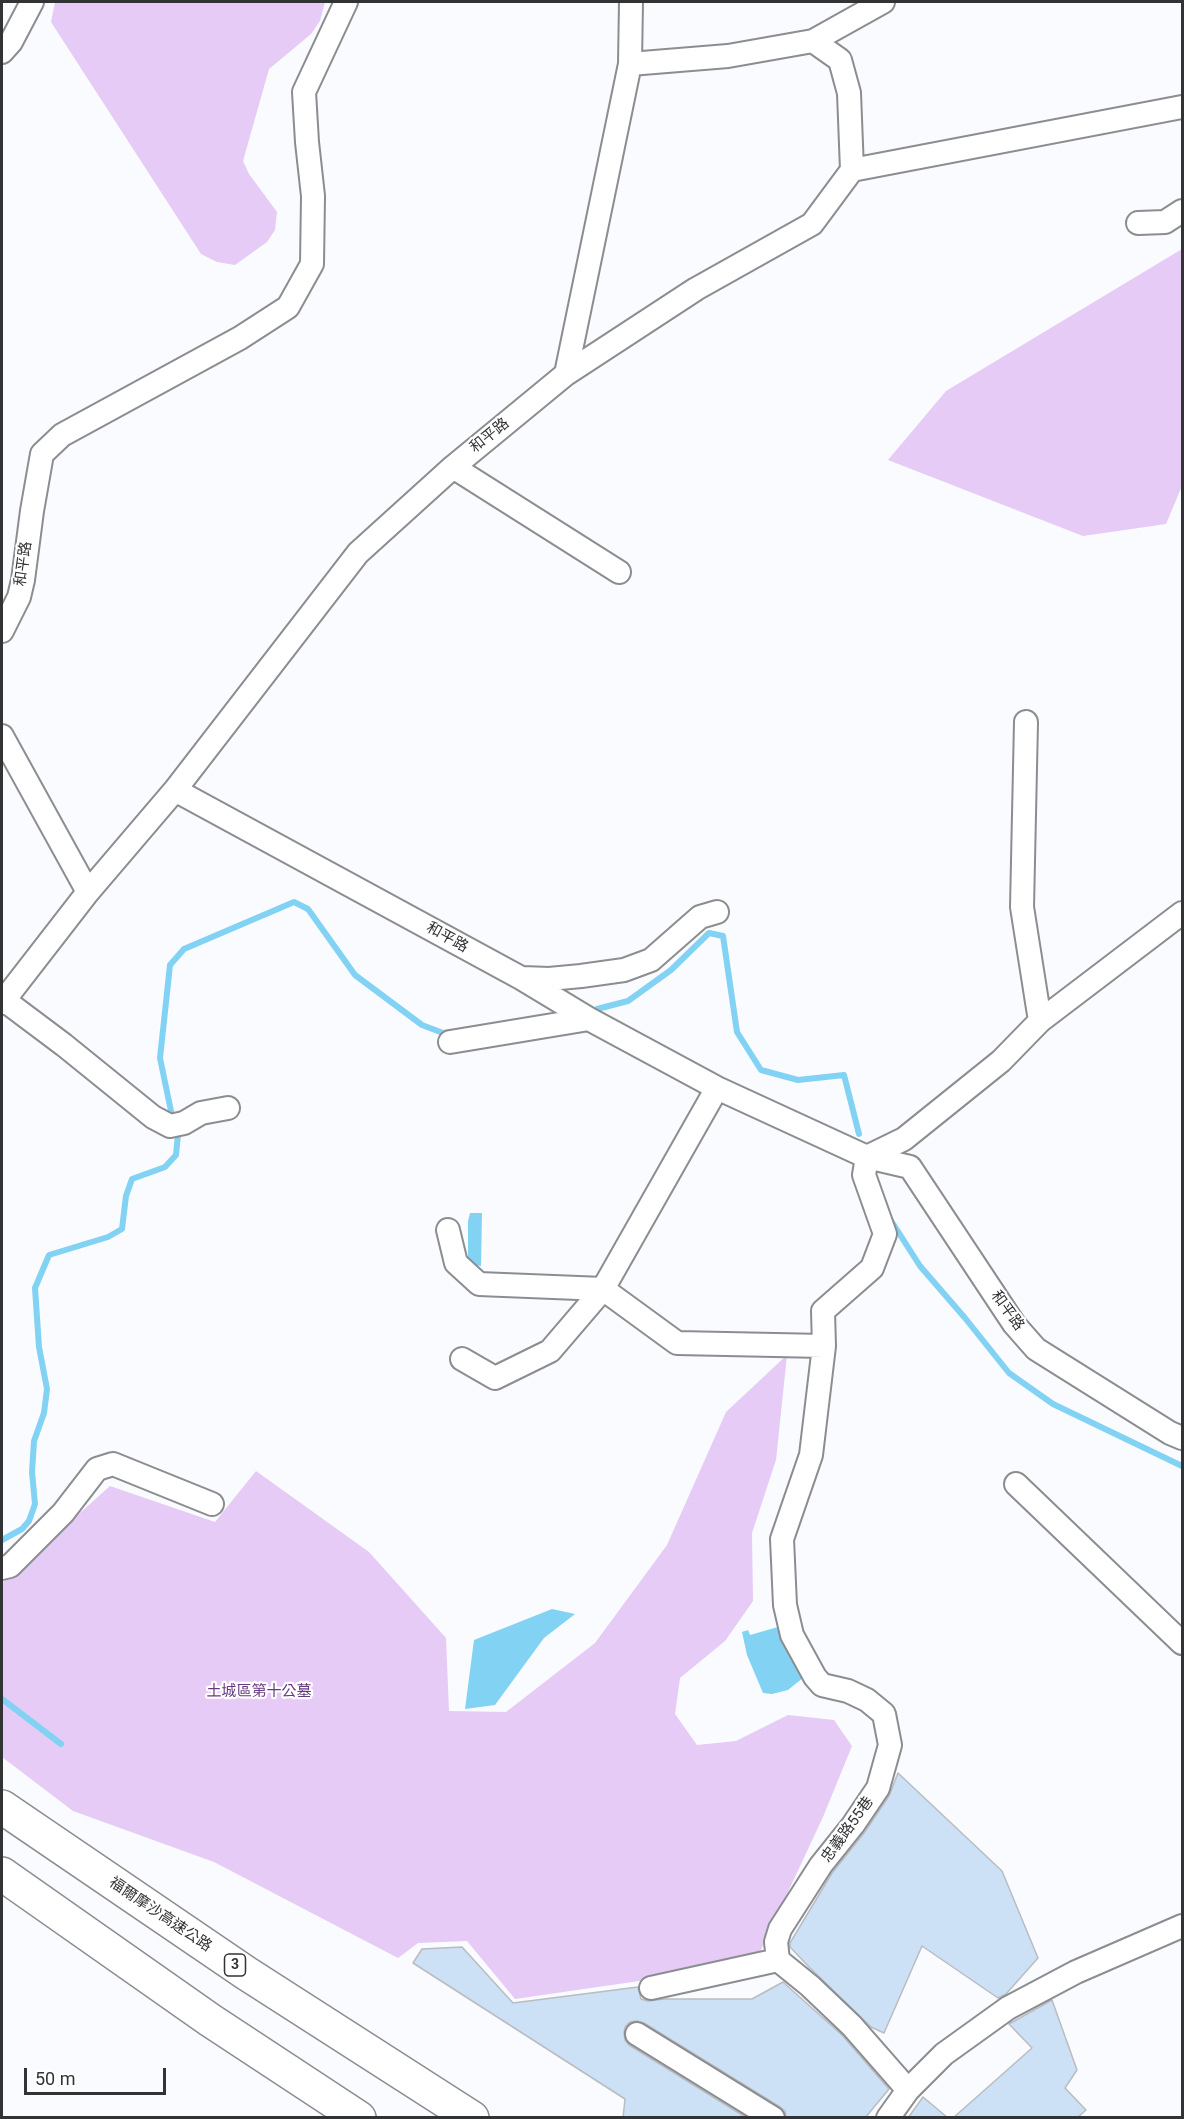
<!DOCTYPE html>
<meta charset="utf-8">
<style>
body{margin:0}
#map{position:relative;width:1184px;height:2119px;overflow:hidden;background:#f9fbff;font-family:Roboto,sans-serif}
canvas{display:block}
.frame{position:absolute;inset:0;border:3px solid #323335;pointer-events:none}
.scale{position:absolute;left:24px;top:2068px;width:142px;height:27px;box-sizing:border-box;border:3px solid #323335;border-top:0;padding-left:8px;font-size:18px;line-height:21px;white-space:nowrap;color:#323335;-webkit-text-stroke:4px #fff;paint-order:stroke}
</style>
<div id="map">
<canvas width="1184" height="2119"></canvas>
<div class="frame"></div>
<div class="scale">50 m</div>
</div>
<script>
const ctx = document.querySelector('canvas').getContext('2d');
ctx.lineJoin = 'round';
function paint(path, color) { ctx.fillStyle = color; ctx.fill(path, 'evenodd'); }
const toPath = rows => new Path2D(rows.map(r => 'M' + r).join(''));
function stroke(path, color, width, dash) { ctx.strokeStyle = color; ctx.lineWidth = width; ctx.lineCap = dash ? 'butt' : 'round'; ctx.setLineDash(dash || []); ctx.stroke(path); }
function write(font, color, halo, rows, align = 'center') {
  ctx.font = font + ' Roboto,"Noto Sans TC",sans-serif'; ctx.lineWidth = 4.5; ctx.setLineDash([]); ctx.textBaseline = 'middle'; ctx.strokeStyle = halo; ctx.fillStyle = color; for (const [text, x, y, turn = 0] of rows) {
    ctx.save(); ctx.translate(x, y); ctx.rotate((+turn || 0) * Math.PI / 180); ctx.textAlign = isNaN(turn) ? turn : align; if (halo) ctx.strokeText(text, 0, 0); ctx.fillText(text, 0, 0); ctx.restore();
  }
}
const green = toPath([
 [55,2,325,2,320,21,311,34,269,69,243,161,249,174,277,212,275,230,267,242,235,265,217,262,201,254,51,22],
 [1182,249,1182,486,1166,524,1083,536,888,460,946,391],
 [787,1355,776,1460,752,1533,753,1601,725,1641,680,1678,675,1714,697,1745,736,1741,788,1715,834,1720,852,1746,823,1817,759,1954,639,1981,515,1999,467,1941,418,1943,398,1958,214,1862,73,1811,2,1757,2,1583,110,1486,215,1522,256,1471,369,1552,446,1638,449,1711,506,1712,595,1643,667,1545,726,1412]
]);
const water = toPath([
 [470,1213,482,1213,481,1266,473,1265,468,1259,468,1221],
 [552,1609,575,1614,544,1638,495,1705,465,1709,474,1640],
 [778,1627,804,1677,788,1690,772,1694,763,1693,747,1655,742,1632,748,1630,750,1635]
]);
const stream = toPath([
 [597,1009,628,1001,671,970,709,933,723,936,737,1032,761,1070,798,1080,844,1075,859,1134],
 [172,1116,160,1058,170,965,184,949,294,902,308,909,355,975,422,1025,443,1033,450,1032],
 [890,1219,920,1266,965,1318,1009,1373,1053,1404,1182,1466],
 [2,1540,22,1529,29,1521,35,1504,32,1472,34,1441,44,1413,47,1389,39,1347,35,1288,49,1255,108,1237,122,1229,126,1196,132,1179,165,1167,176,1155,178,1134],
 [2,1699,61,1744]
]);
const building = toPath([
 [898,1773,1002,1871,1038,1958,1006,1994,998,1998,922,1946,884,2033,871,2027,809,1967,790,1947,790,1943,832,1873,864,1833,889,1796,898,1773],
 [462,1947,513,2003,638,1987,641,1999,648,2001,664,1999,752,1999,783,1982,842,2035,889,2089,865,2118,786,2118,785,2111,780,2107,644,2023,637,2021,630,2022,625,2027,624,2033,625,2040,629,2045,747,2118,623,2118,625,2099,413,1963,422,1949,462,1947],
 [1052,2000,1077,2070,1065,2088,1086,2110,1077,2118,953,2118,1032,2048,1009,2024,1052,2000],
 [923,2097,948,2118,908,2118,923,2097]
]);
const minor = toPath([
 [813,41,883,2],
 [2,52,11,42,32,2],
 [852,170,1182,107],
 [1138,223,1165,222,1182,211],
 [566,374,696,289,812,224,852,170,849,93,840,60,813,41,728,56,630,64],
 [453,467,619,572],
 [2,631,19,597,23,580,32,511,42,454,62,435,240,338,288,307,312,264,313,196,307,142,304,92,346,2],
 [1026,722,1022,907,1040,1021],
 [2,736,88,892],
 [175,790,521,978,589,1019,717,1088,867,1157,910,1167,1014,1324,1036,1349,1170,1433,1182,1438],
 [523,978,549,979,581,976,624,970,651,960,700,917,717,912],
 [4,1000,64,1045,153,1117,170,1126,184,1123,201,1113,228,1108],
 [2,1003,88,892,175,790,358,553,453,467,566,374,630,64,631,2],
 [450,1042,589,1019],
 [867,1157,904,1139,1001,1061,1040,1021,1182,913],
 [448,1230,456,1263,479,1284,603,1289,717,1088],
 [824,1346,811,1455,782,1539,785,1605,792,1635,815,1677,822,1685,848,1691,867,1700,884,1714,890,1745,878,1788,853,1825,821,1865,780,1929,776,1942,778,1960,810,1986,852,2026,908,2090],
 [462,1359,495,1378,550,1351,603,1289,677,1343,824,1346,823,1311,872,1268,885,1234,864,1175,867,1157],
 [1016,1484,1182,1643],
 [2,1568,10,1566,63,1513,97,1469,113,1464,212,1504],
 [651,1988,778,1960],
 [637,2034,773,2118],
 [888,2118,908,2090,944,2054,1008,2008,1076,1972,1182,1926]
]);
const highway = toPath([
 [2,1807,246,1973,472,2118],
 [2,1874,210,2020,359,2118]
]);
const shields = [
 [235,1965,21]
];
const shieldNames = [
 ["3",235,1965]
];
const streetNames = [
 ["和平路",490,436,-39],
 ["和平路",24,564,-82],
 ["和平路",447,938,29],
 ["和平路",1007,1311,54],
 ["忠義路55巷",848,1830,-54],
 ["福爾摩沙高速公路",160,1915,34]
];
const parkNames = [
 ["土城區第十公墓",259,1692]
];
paint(green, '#e5cbf5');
paint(water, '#82d2f4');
stroke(stream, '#82d2f4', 6);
paint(building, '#cce0f6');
stroke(building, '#b9bcc0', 1.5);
stroke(minor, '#8b8d91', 26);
stroke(highway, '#8b8d91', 36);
stroke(minor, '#fff', 22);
stroke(highway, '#fff', 33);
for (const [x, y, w] of shields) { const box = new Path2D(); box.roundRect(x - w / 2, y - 11, w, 22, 4.5); ctx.fillStyle = '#fff'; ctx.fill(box); stroke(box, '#323335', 1.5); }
write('bold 14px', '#323335', null, shieldNames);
write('15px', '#323335', '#fff', streetNames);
write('15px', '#673980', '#fff', parkNames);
</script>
